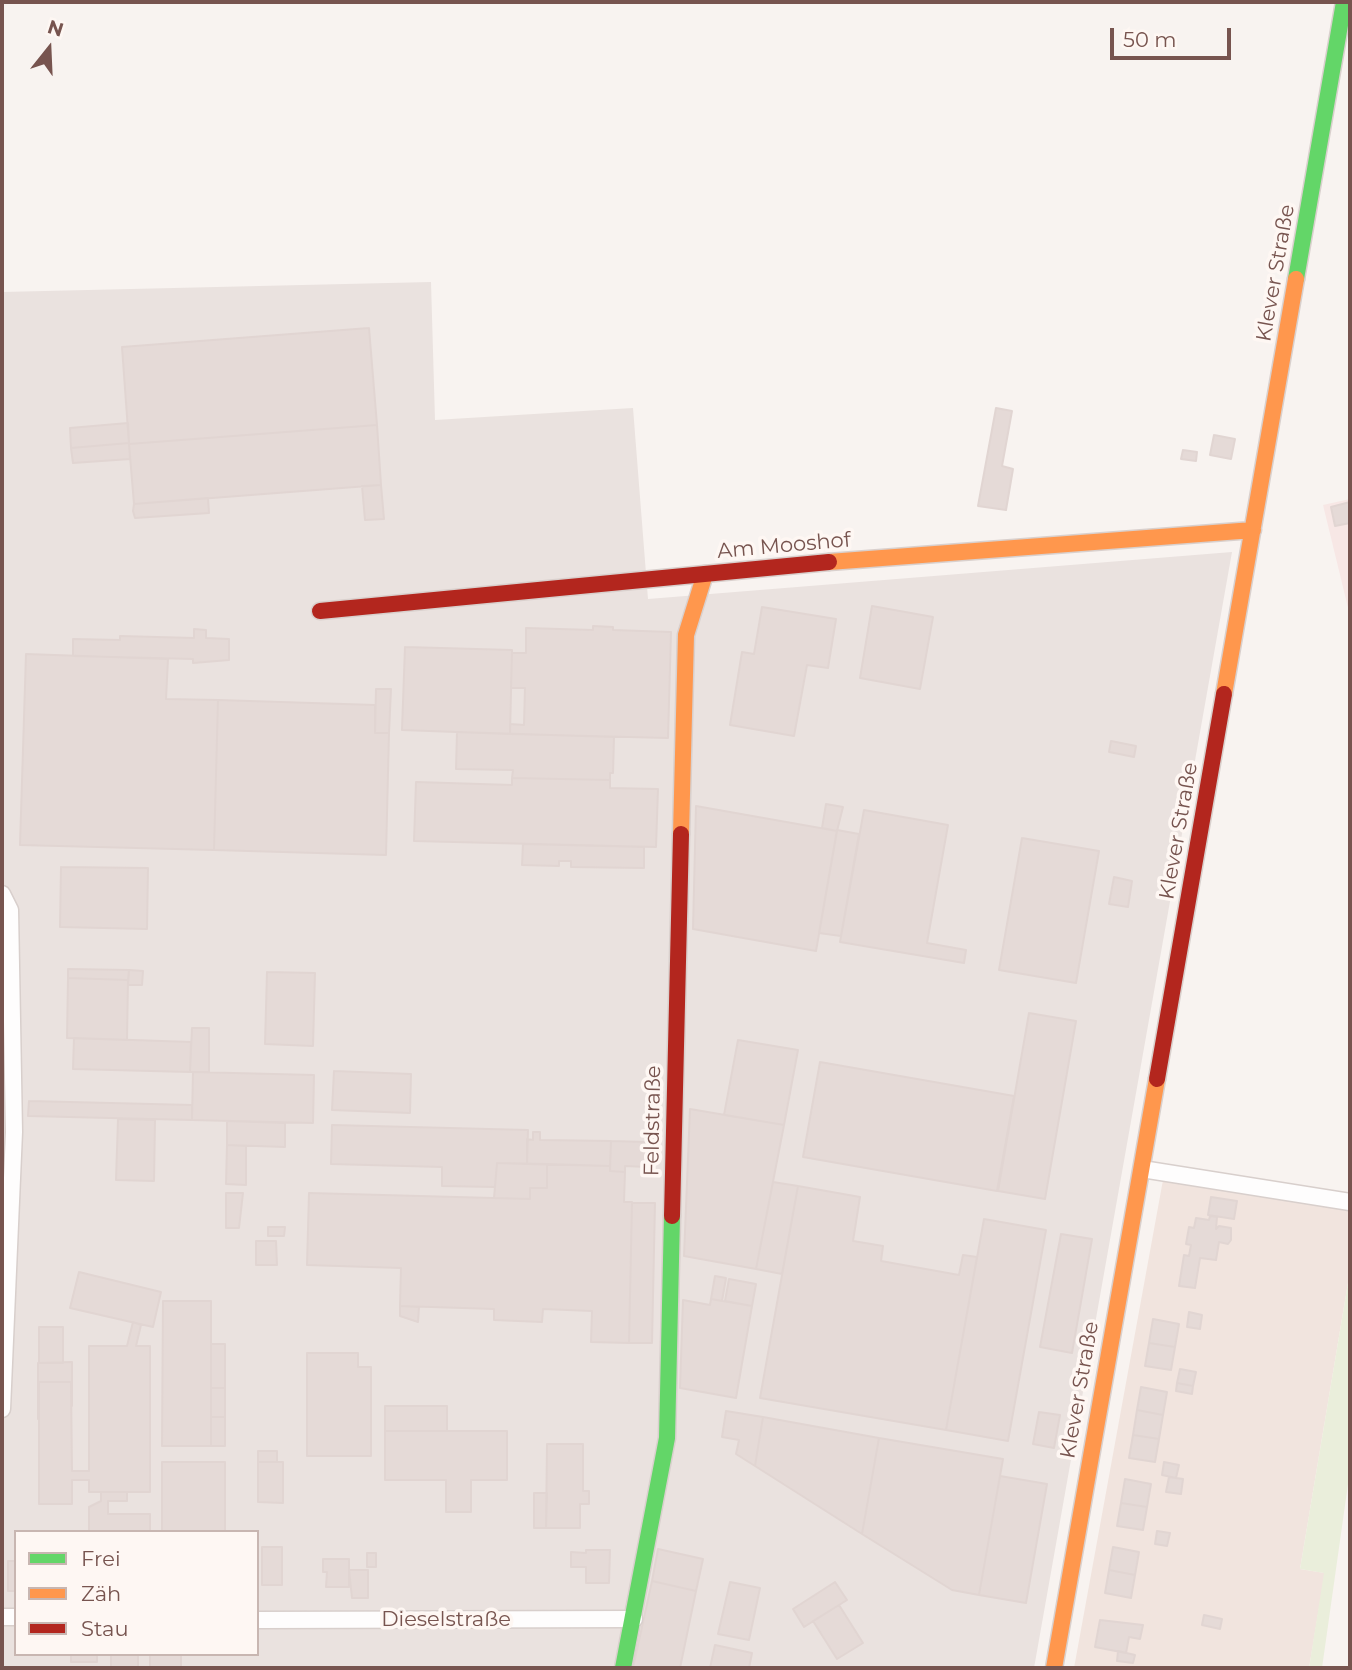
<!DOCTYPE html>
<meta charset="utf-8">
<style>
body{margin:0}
#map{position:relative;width:1352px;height:1670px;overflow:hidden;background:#f8f3f0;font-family:Montserrat,sans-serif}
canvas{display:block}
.frame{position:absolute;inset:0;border:4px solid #77544f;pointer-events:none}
.legend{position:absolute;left:14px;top:1530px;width:245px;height:126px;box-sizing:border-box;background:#fef7f3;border:2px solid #c8b6b1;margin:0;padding:9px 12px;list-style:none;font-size:21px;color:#77544f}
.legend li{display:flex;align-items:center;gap:14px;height:35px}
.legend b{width:35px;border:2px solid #c8b6b1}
.north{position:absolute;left:14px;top:14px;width:70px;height:70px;-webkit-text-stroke:5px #fef7f3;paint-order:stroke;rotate:18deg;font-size:19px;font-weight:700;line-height:28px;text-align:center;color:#77544f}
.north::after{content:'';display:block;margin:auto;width:24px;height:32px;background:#77544f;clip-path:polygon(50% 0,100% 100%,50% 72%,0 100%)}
.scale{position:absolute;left:1110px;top:28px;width:121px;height:32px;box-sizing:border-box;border:4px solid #77544f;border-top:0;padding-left:9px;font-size:21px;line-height:24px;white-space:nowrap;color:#77544f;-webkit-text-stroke:5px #fef7f3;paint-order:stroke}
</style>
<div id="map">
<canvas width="1352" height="1670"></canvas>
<div class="frame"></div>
<ul class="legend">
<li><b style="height:9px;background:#63d668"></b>Frei</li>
<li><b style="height:9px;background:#ff974d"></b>Zäh</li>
<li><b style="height:9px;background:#b3261e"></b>Stau</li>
</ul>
<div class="north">N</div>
<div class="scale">50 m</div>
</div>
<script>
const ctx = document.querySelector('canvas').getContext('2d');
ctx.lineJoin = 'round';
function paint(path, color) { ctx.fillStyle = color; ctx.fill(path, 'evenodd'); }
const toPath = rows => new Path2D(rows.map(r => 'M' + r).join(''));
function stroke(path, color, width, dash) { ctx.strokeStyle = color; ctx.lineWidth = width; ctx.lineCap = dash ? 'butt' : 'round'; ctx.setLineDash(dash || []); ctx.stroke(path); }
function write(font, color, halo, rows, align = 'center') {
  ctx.font = font + ' Montserrat,sans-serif'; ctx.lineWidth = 7; ctx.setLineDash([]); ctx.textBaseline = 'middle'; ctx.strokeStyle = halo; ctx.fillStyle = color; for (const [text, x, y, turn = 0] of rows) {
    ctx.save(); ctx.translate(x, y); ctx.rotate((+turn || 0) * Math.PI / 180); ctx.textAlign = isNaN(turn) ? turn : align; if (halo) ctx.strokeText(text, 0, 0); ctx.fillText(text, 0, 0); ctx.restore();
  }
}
const residential = toPath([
 [1163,1180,1350,1211,1350,1271,1300,1569,1325,1573,1309,1668,1074,1668]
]);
const commercial = toPath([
 [1350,499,1350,616,1323,505]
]);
const industrial = toPath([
 [431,282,435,420,633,408,648,599,1232,552,1034,1668,2,1668,2,292],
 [16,1532,257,1532,257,1654,16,1654]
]);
const green = toPath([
 [1350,1271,1350,1470,1322,1668,1309,1668,1324,1573,1300,1569]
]);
const building = toPath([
 [369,328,377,425,129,444,122,347,369,328],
 [996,408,1012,411,1002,466,1013,469,1006,510,978,506,996,408],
 [128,423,129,443,71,448,70,428,128,423],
 [377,425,381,485,134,504,129,444,377,425],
 [1214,435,1235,439,1231,459,1210,455,1214,435],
 [129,443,130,459,73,463,71,448,129,443],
 [1183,450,1197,452,1196,461,1181,459,1183,450],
 [381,485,384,519,365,520,362,486,381,485],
 [208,498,209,513,135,518,133,511,134,504,208,498],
 [1350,502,1350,523,1335,526,1331,507,1350,502],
 [872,606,933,617,920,689,860,678,872,606],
 [762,607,836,619,828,668,807,665,794,736,730,725,742,652,754,654,762,607],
 [593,626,613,627,613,630,671,632,668,738,510,734,510,724,524,725,525,688,511,688,512,653,526,653,526,628,593,630,593,626],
 [194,629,206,630,206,638,229,639,229,660,193,663,193,659,73,656,73,639,120,640,120,636,194,638,194,629],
 [405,647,512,650,510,734,402,730,405,647],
 [26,654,168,659,166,699,218,700,214,850,20,845,26,654],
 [376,689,391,689,389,733,375,733,376,689],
 [218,700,375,705,375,733,389,733,386,855,214,850,218,700],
 [457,732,614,737,613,773,610,773,610,780,512,778,513,770,456,769,457,732],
 [1111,741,1136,746,1134,757,1109,752,1111,741],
 [512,778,610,780,610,788,658,789,656,847,414,841,416,782,512,785,512,778],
 [826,804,843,807,837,831,822,828,826,804],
 [696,806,837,831,816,951,693,929,696,806],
 [864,810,948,825,927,943,966,950,964,963,840,942,864,810],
 [837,830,859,834,841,936,819,933,837,830],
 [1022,838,1099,851,1076,983,999,970,1022,838],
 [523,844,644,847,644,868,571,867,571,861,559,861,559,866,522,865,523,844],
 [61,867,148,868,147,929,60,927,61,867],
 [1114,877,1132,881,1128,907,1109,904,1114,877],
 [68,969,129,970,128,980,68,978,68,969],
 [129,970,143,971,142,985,128,985,129,970],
 [267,972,315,973,313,1046,265,1044,267,972],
 [68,978,128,980,127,1040,67,1038,68,978],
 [1029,1013,1076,1021,1045,1199,998,1191,1029,1013],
 [192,1028,209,1028,209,1072,190,1072,192,1028],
 [74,1038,191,1042,190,1072,73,1069,74,1038],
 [738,1040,798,1050,784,1125,724,1115,738,1040],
 [820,1062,1014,1096,997,1191,803,1157,820,1062],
 [334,1071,411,1074,410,1113,332,1110,334,1071],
 [193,1072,314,1075,313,1123,192,1120,193,1072],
 [29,1101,192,1105,192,1120,28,1116,29,1101],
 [690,1109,784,1125,756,1269,684,1256,690,1109],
 [118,1119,155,1120,154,1181,116,1180,118,1119],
 [227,1121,285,1123,285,1147,227,1145,227,1121],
 [332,1125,528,1130,527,1164,497,1163,495,1187,442,1186,442,1167,331,1164,332,1125],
 [533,1132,540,1132,540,1140,611,1141,610,1166,527,1164,527,1139,533,1140,533,1132],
 [611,1141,647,1142,647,1167,625,1166,625,1172,610,1171,611,1141],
 [227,1145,246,1146,246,1185,226,1184,227,1145],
 [497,1163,547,1164,547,1188,530,1188,530,1199,494,1198,497,1163],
 [547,1164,610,1166,610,1171,625,1172,624,1202,632,1202,629,1343,591,1342,592,1311,543,1309,542,1322,494,1320,494,1309,400,1306,401,1268,307,1265,309,1193,530,1199,530,1188,547,1188,547,1164],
 [773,1182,798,1186,782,1274,756,1269,773,1182],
 [798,1186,860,1197,853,1241,883,1246,881,1261,959,1275,963,1255,977,1257,946,1430,760,1398,798,1186],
 [226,1193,243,1193,239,1228,226,1228,226,1193],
 [1211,1197,1237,1201,1234,1219,1208,1215,1211,1197],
 [632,1203,655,1203,652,1343,629,1343,632,1203],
 [1210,1216,1217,1217,1216,1229,1219,1226,1231,1228,1231,1240,1228,1244,1219,1242,1216,1260,1200,1258,1195,1288,1179,1286,1184,1255,1189,1256,1191,1245,1186,1244,1189,1227,1194,1228,1196,1218,1209,1220,1210,1216],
 [984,1219,1046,1230,1008,1441,946,1430,984,1219],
 [268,1227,285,1227,284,1236,268,1236,268,1227],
 [1061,1234,1092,1239,1072,1353,1040,1347,1061,1234],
 [256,1241,276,1241,277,1265,256,1265,256,1241],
 [79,1272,161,1292,153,1327,70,1308,79,1272],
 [715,1276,726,1278,722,1301,711,1299,715,1276],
 [729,1279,756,1284,752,1306,725,1301,729,1279],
 [711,1299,752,1306,736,1398,680,1388,683,1300,710,1305,711,1299],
 [163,1301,211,1301,211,1446,162,1446,163,1301],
 [400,1306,419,1307,418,1322,400,1316,400,1306],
 [1189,1312,1202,1315,1200,1329,1187,1327,1189,1312],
 [1153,1319,1179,1324,1175,1347,1149,1343,1153,1319],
 [133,1322,141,1325,136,1346,150,1346,150,1492,89,1492,89,1480,72,1480,72,1504,39,1504,39,1382,71,1382,72,1471,89,1471,89,1346,127,1346,133,1322],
 [39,1327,63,1327,63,1363,39,1363,39,1327],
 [1149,1343,1175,1347,1171,1370,1145,1366,1149,1343],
 [211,1344,225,1344,225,1388,211,1388,211,1344],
 [307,1353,358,1353,358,1367,371,1367,371,1456,307,1456,307,1353],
 [72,1362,72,1406,71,1382,39,1382,38,1419,38,1363,72,1362],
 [1180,1369,1196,1372,1193,1386,1177,1383,1180,1369],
 [1177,1383,1193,1386,1192,1394,1176,1391,1177,1383],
 [1141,1387,1167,1392,1163,1415,1137,1410,1141,1387],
 [211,1388,225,1388,225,1417,211,1417,211,1388],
 [385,1406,447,1406,447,1431,385,1431,385,1406],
 [1137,1410,1163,1415,1159,1439,1133,1435,1137,1410],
 [726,1411,763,1417,755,1466,736,1454,739,1440,722,1437,726,1411],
 [1039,1412,1060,1415,1054,1448,1033,1444,1039,1412],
 [211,1417,225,1417,225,1446,211,1446,211,1417],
 [763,1417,879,1438,862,1534,755,1466,763,1417],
 [385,1431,507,1431,507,1480,471,1480,471,1512,446,1512,446,1480,385,1480,385,1431],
 [1133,1435,1159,1439,1155,1462,1129,1458,1133,1435],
 [879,1438,1003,1459,979,1595,952,1590,862,1534,879,1438],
 [547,1444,583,1444,583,1491,589,1491,589,1504,580,1504,580,1528,546,1528,547,1444],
 [258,1451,277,1451,277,1462,258,1462,258,1451],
 [162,1462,225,1462,225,1532,162,1532,162,1462],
 [258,1462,283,1462,283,1503,258,1502,258,1462],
 [1164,1462,1179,1465,1176,1478,1162,1475,1164,1462],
 [1000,1476,1047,1484,1026,1603,979,1595,1000,1476],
 [1169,1477,1183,1479,1181,1494,1166,1492,1169,1477],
 [1125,1479,1151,1484,1147,1507,1121,1503,1125,1479],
 [101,1492,127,1492,127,1501,108,1501,108,1514,150,1514,150,1532,89,1532,89,1507,101,1501,101,1492],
 [534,1493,547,1493,546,1528,534,1528,534,1493],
 [1121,1503,1147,1507,1143,1530,1117,1526,1121,1503],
 [1157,1531,1170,1533,1167,1546,1155,1544,1157,1531],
 [262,1547,282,1547,282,1585,262,1585,262,1547],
 [1113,1547,1139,1552,1135,1575,1109,1570,1113,1547],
 [658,1549,703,1559,696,1591,652,1581,658,1549],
 [586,1550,610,1550,609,1583,586,1583,586,1567,571,1567,571,1552,586,1553,586,1550],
 [367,1553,376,1553,376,1567,367,1567,367,1553],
 [323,1559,349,1559,349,1587,326,1587,327,1572,323,1572,323,1559],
 [8,1561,16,1561,16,1591,8,1591,8,1561],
 [349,1570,368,1570,368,1598,352,1598,349,1570],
 [1109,1570,1135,1575,1131,1598,1105,1593,1109,1570],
 [652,1581,696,1591,680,1668,633,1668,652,1581],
 [730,1582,760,1588,749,1640,718,1634,730,1582],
 [835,1582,847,1600,804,1627,793,1609,835,1582],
 [839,1605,863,1643,837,1659,813,1621,839,1605],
 [1204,1615,1222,1619,1220,1629,1202,1625,1204,1615],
 [1100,1620,1143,1625,1140,1639,1129,1637,1126,1653,1095,1647,1100,1620],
 [715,1645,752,1653,749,1668,710,1668,715,1645],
 [1118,1651,1135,1655,1133,1663,1117,1661,1118,1651],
 [71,1654,97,1654,97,1662,71,1662,71,1654],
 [111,1654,138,1654,138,1668,111,1668,111,1654],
 [150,1654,181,1654,181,1667,150,1667,150,1654]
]);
const street = toPath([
 [2,894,10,910,14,1132,2,1409],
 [1142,1169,1350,1202],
 [2,1617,16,1617],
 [257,1620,634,1619]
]);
const fast = toPath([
 [1296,279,1344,2],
 [623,1668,667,1438,672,1216]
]);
const slow = toPath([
 [829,562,1253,530],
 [1224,694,1296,279],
 [681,834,686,635,705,574],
 [1054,1668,1157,1079]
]);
const jam = toPath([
 [320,611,829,562],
 [1157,1079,1224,694],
 [672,1216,681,834]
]);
const streetNames = [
 ["Klever Straße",1276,273,-80],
 ["Am Mooshof",784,546,-5],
 ["Klever Straße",1179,831,-80],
 ["Feldstraße",653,1121,-89],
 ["Klever Straße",1080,1390,-80],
 ["Dieselstraße",446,1620]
];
paint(residential, '#f1e4de');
paint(commercial, '#f7e7e5');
paint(industrial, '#eae2df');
paint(green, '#eaeedb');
paint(building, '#e5dad7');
stroke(building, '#e1d5d2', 2);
stroke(street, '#d8cfcc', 19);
stroke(fast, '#d9d0cd', 19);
stroke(slow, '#d9d0cd', 19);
stroke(jam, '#d9d0cd', 19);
stroke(street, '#fefdfd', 16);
stroke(fast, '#63d668', 16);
stroke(slow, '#ff974d', 16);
stroke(jam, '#b3261e', 16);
write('21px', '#77544f', '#fef7f3', streetNames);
</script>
